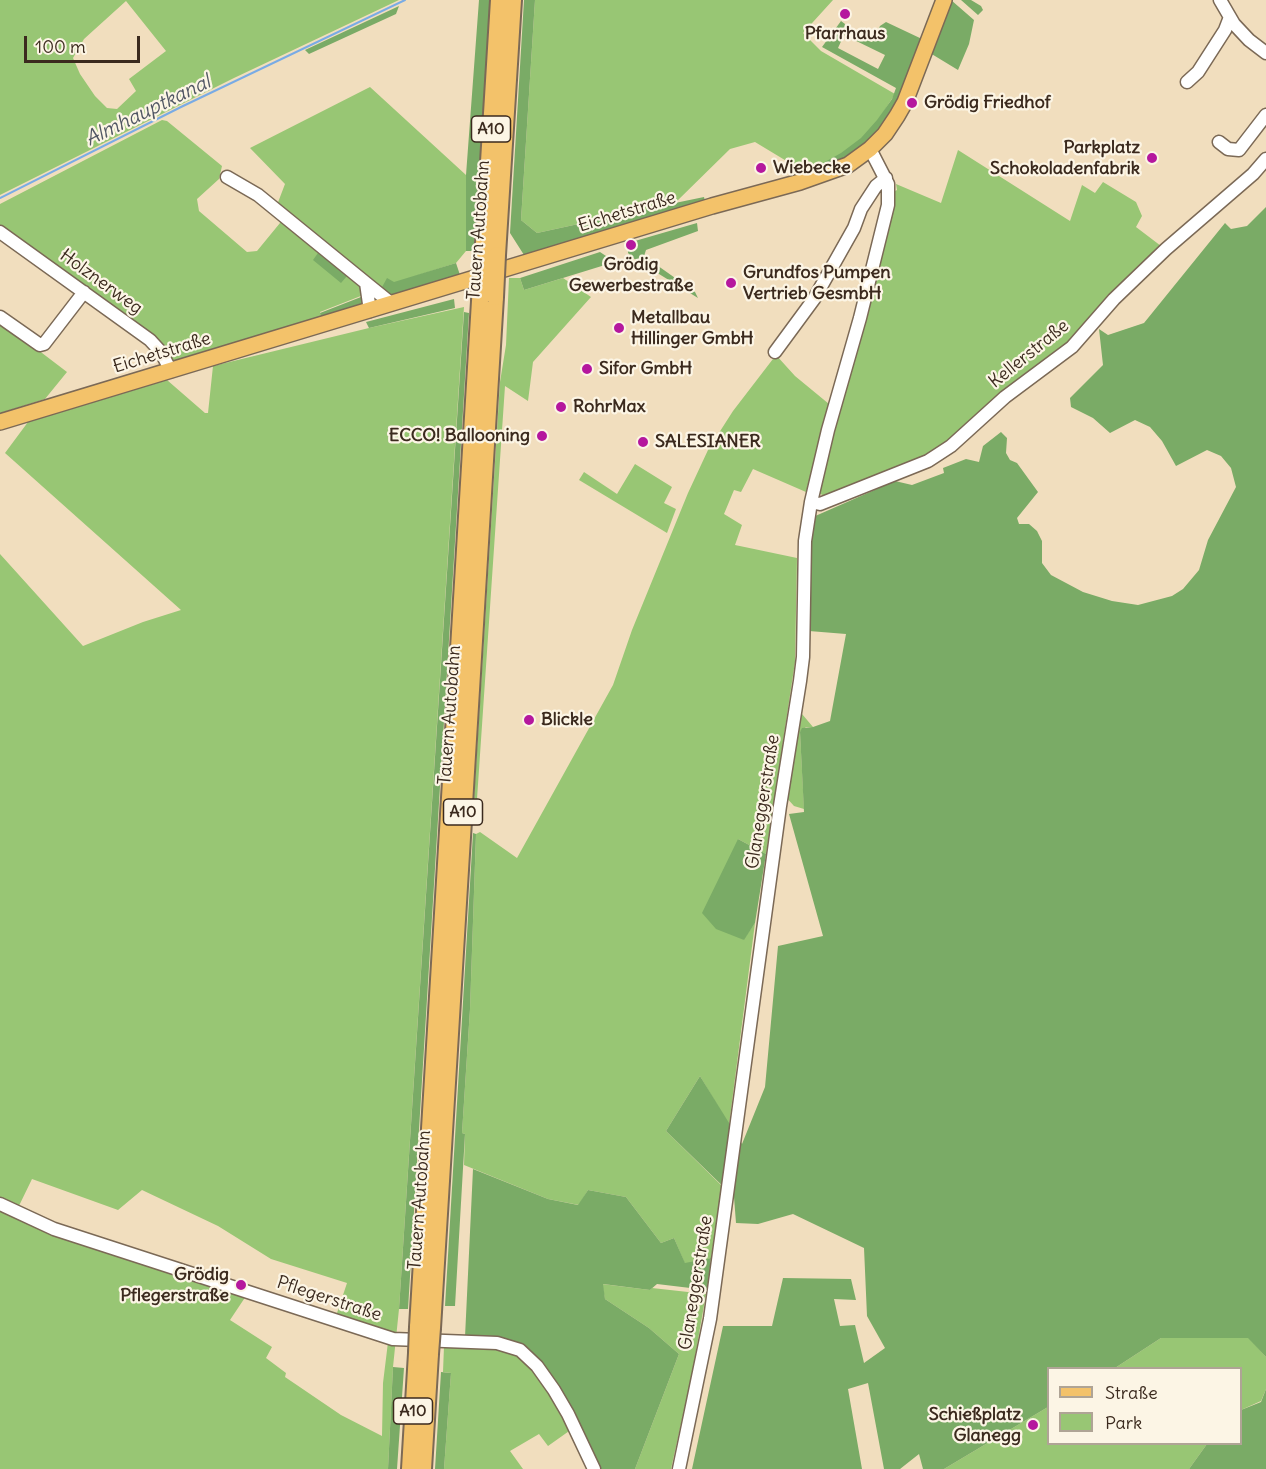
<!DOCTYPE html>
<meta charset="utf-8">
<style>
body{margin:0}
#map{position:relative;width:1266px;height:1469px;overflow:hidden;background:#f1debe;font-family:Delius,sans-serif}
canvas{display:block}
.legend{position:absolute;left:1047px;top:1367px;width:195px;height:78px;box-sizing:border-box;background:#fcf5e5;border:2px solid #afa495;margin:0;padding:8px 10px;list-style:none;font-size:18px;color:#3b2a1e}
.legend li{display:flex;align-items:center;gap:12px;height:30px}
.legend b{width:30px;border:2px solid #afa495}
.scale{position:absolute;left:24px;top:36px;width:116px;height:27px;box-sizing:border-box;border:3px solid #3b2a1e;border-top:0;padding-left:8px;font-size:18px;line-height:21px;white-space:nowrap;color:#3b2a1e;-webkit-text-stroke:4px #fcf5e5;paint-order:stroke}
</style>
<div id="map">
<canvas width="1266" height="1469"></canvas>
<ul class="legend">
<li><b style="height:8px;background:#f3c26a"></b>Straße</li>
<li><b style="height:16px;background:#98c674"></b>Park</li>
</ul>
<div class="scale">100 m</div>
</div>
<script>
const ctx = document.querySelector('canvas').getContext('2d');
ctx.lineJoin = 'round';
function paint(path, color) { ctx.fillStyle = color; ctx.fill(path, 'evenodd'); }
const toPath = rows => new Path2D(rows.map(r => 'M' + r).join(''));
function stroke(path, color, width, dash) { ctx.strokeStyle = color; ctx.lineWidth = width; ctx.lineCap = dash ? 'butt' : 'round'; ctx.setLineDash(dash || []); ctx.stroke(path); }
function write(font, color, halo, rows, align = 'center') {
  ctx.font = font + ' Delius,sans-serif'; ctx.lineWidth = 4.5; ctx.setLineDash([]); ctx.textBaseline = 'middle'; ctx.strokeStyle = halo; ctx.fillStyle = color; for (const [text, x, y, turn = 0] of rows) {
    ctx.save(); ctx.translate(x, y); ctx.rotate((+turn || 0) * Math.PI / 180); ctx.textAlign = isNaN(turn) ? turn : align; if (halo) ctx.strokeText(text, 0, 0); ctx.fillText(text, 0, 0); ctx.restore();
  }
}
const green = toPath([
 [0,0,399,0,234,78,0,195],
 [126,1,166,51,129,79,136,91,117,109,107,108,95,96,80,74,73,58,84,39],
 [535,0,833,0,803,33,821,51,895,94,875,125,852,149,827,163,803,171,755,142,730,149,675,203,537,233,521,220],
 [370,87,466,175,466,251,456,263,394,283,320,312,322,320,177,363,0,228,0,204,162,120,167,121,222,166,219,179,197,199,199,211,247,252,257,251,280,223,277,205,285,184,250,148],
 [958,150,1070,221,1082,185,1095,193,1103,182,1136,202,1142,216,1136,227,1161,246,1073,338,943,445,918,460,825,496,820,494,819,490,820,480,893,202,895,191,897,190,896,184,941,203],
 [509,278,520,278,524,290,563,278,591,297,533,362,528,401,505,386,477,799,474,798,500,382,506,345],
 [464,307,399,1309,393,1367,388,1469,0,1469,0,554,83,646,143,622,181,610,5,453,28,422,167,380,205,413,208,413,213,366,369,328],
 [32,1179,118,1210,142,1190,218,1226,271,1259,347,1283,336,1316,389,1334,383,1383,382,1436,341,1415,285,1377,286,1373,266,1358,272,1347,230,1320,246,1296,15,1214],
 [0,321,67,372,45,399,0,413],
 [776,355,795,376,829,404,806,492,753,469,741,492,734,490,724,514,742,525,735,545,797,558,795,662,766,854,738,839,743,940,755,923,729,1125,700,1076,666,1131,722,1186,711,1258,685,1264,674,1238,661,1243,626,1197,588,1190,579,1205,548,1199,464,1165,465,1134,462,1133,470,1009,476,834,480,832,517,858,613,685,632,630,688,493,708,450,733,411],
 [635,464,672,487,664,503,676,509,667,533,579,480,584,472,617,494],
 [802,714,813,727,806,727,800,732,804,809,794,806,785,796,798,715],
 [602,1284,650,1290,652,1288,706,1294,692,1374,671,1469,635,1469,679,1354,649,1328,605,1299],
 [1161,1338,1249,1338,1266,1357,1266,1389,1261,1401,1241,1410,1240,1368,1115,1368],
 [444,1346,497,1348,512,1352,530,1363,572,1429,548,1446,539,1434,510,1451,523,1469,444,1469,451,1373,443,1372],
 [1048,1407,1048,1444,1207,1444,1189,1469,944,1469]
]);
const forest = toPath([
 [479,0,491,0,474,251,466,251,466,175],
 [524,0,535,0,521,220,537,233,675,203,704,197,705,201,524,255,510,233],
 [951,0,974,20,969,44,958,70,930,53],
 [961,0,971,0,981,6,983,10,978,15],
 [399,6,396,14,309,54,305,50],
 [841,21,845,24,844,29,872,42,880,26,886,22,922,39,898,102,884,123,866,142,845,158,826,167,804,174,800,170,823,163,841,153,861,138,877,120,892,99,896,88,822,47],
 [844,35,885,55,878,69,838,48],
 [1266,207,1266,1357,1248,1338,1161,1338,1115,1368,1048,1368,1048,1407,944,1469,923,1469,919,1454,900,1469,884,1469,868,1383,848,1389,862,1469,692,1469,723,1326,772,1326,783,1278,851,1279,856,1300,834,1299,840,1326,855,1325,864,1363,885,1348,867,1316,864,1248,793,1214,758,1224,736,1223,734,1197,666,1131,700,1076,742,1144,765,1087,778,946,823,936,789,814,804,812,800,732,802,728,813,727,830,721,846,634,809,631,809,542,813,517,895,481,912,485,944,473,943,468,966,459,979,462,983,446,1001,432,1007,438,1006,453,1010,460,1017,463,1038,492,1017,518,1019,524,1029,524,1037,531,1042,541,1042,563,1051,575,1083,592,1112,601,1138,605,1172,596,1183,589,1199,570,1208,540,1236,487,1231,468,1221,456,1207,450,1176,466,1162,441,1150,427,1135,420,1110,433,1093,418,1071,407,1070,398,1103,365,1099,329,1108,335,1144,323,1225,223,1231,229,1247,226],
 [697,223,698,231,646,250,644,256,695,292,698,298,633,258,628,253,628,243],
 [600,252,606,256,605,265,524,290,520,278],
 [318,253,347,276,341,283,313,260],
 [456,263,460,275,390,296,381,289,387,278,394,282],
 [361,297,363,307,322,320,320,313],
 [454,299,455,308,369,328,366,322],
 [464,312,469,313,408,1309,399,1309],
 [473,833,476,834,470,1009,462,1133,465,1134,455,1306,445,1306],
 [738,839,766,854,755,923,744,940,716,929,702,913],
 [473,1169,548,1199,578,1205,588,1190,626,1197,661,1243,674,1238,685,1263,711,1258,707,1290,657,1284,650,1290,603,1284,605,1299,649,1328,679,1354,635,1469,598,1469,531,1355,465,1337],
 [393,1367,404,1368,397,1469,388,1469],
 [441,1372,451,1373,444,1469,435,1469],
 [1266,1389,1266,1469,1189,1469,1207,1444,1240,1444,1241,1410,1261,1402]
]);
const stream = toPath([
 [0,198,181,107,405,0]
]);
const minor = toPath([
 [1220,0,1234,24,1249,40,1266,53],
 [1187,82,1198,72,1225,30,1230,17],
 [1219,142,1228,149,1239,150,1266,115],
 [227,177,258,195,366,283,370,311],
 [0,232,150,340,161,352,171,371],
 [366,283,392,304],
 [0,317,40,345,44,344,84,292],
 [775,352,814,299,854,228,861,209,876,186,886,178],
 [811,502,820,504,928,461,951,446,1005,397,1072,347,1114,299,1166,249,1253,174,1266,159],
 [0,1204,54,1229,393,1339,497,1343,520,1350,537,1366,554,1390,568,1414,594,1469],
 [679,1469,710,1319,780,806,800,681,803,657,805,541,811,502,828,430,860,318,888,205,888,184,870,149]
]);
const major = toPath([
 [0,422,712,206,800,182,848,165,870,149,885,134,897,116,905,102,944,0]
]);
const highway = toPath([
 [497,255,513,0],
 [483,259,499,0],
 [418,1327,480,301],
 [432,1328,495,297],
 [410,1469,417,1353],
 [423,1469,430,1354]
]);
const highwayBridge = toPath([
 [495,297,497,255],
 [480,301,483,259],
 [417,1353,418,1327],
 [430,1354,432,1328]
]);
const markers = [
 [845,14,6,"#b5179e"],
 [912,103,6,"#b5179e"],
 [1152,158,6,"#b5179e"],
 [761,168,6,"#b5179e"],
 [631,245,6,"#b5179e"],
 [731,283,6,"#b5179e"],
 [619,328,6,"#b5179e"],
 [587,369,6,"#b5179e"],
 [561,407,6,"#b5179e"],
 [542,436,6,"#b5179e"],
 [643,442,6,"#b5179e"],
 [529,720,6,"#b5179e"],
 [241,1285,6,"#b5179e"],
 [1033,1425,6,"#b5179e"]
];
const shields = [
 [491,129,39],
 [463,812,39],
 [413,1411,39]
];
const shieldNames = [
 ["A10",491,129],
 ["A10",463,812],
 ["A10",413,1411]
];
const poiNames = [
 ["Pfarrhaus",845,34,"center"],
 ["Grödig Friedhof",924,103],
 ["Parkplatz",1140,148,"right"],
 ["Schokoladenfabrik",1140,169,"right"],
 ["Wiebecke",773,168],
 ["Grödig",631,265,"center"],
 ["Gewerbestraße",631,286,"center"],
 ["Grundfos Pumpen",743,273],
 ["Vertrieb GesmbH",743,294],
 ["Metallbau",631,318],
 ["Hillinger GmbH",631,339],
 ["Sifor GmbH",599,369],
 ["RohrMax",573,407],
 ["ECCO! Ballooning",530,436,"right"],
 ["SALESIANER",655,442],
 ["Blickle",541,720],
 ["Grödig",229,1275,"right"],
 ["Pflegerstraße",229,1296,"right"],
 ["Schießplatz",1021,1415,"right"],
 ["Glanegg",1021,1436,"right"]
];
const streetNames = [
 ["Eichetstraße",627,212,-17],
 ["Tauern Autobahn",479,230,-86],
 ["Holznerweg",101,282,36],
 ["Eichetstraße",162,353,-17],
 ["Kellerstraße",1029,354,-39],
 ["Tauern Autobahn",450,715,-86],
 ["Glaneggerstraße",763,802,-81],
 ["Tauern Autobahn",420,1200,-86],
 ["Glaneggerstraße",696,1283,-81],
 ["Pflegerstraße",329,1299,18]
];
const waterNames = [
 ["Almhauptkanal",148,111,-26]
];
paint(green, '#98c674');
paint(forest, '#7aab66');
stroke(stream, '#79abe5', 2);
stroke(minor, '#7b6956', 15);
stroke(major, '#7b6956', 18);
stroke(highway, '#7b6956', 20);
stroke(minor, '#fff', 12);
stroke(major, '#f3c26a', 15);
stroke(highway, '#f3c26a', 16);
stroke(highwayBridge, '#7b6956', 20, []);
stroke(highwayBridge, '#f3c26a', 16);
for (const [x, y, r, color] of markers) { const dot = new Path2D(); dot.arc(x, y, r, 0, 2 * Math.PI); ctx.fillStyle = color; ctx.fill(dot); stroke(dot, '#fcf5e5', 2); }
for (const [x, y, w] of shields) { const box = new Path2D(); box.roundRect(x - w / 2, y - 13, w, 26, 4.5); ctx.fillStyle = '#fcf5e5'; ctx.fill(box); stroke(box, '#3b2a1e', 1.5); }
write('bold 16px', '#3b2a1e', null, shieldNames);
write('bold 18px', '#3b2a1e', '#fcf5e5', poiNames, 'left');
write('18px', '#3b2a1e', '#fcf5e5', streetNames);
write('italic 20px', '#515764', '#fcf5e5', waterNames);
</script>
